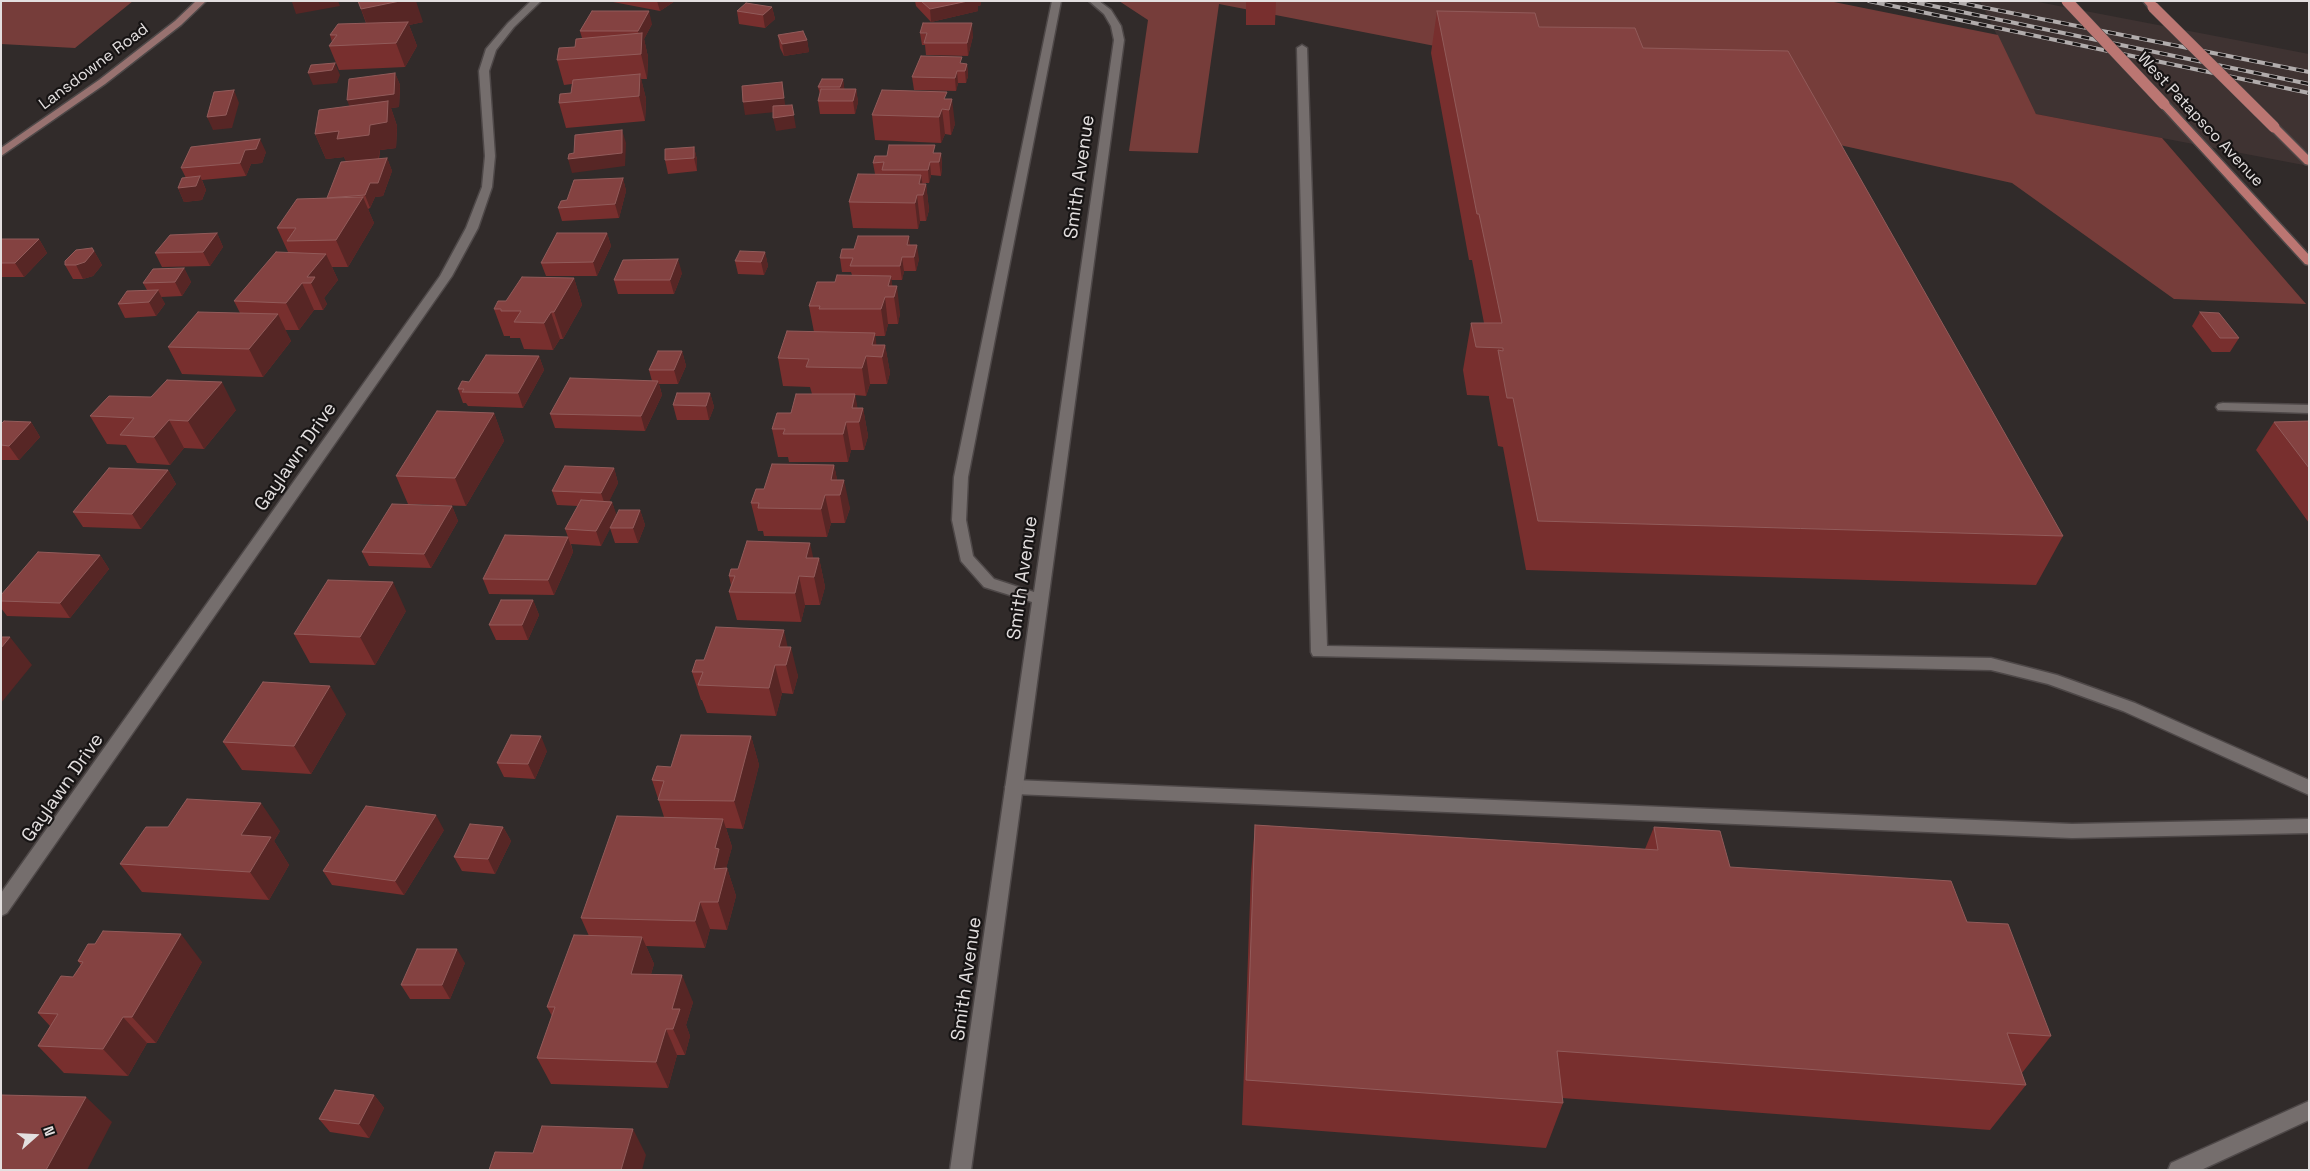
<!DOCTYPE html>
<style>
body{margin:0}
#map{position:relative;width:2310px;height:1171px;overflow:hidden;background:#312b2a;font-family:"Space Grotesk",sans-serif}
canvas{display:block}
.frame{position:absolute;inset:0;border:2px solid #e3dfdf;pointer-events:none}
.north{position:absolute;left:10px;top:1111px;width:50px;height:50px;-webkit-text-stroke:4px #171414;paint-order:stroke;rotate:71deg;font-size:14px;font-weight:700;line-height:20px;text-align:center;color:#e3dfdf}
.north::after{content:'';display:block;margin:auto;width:18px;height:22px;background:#e3dfdf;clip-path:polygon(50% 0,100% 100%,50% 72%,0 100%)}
</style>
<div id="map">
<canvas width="2310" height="1171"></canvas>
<div class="frame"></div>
<div class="north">N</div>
</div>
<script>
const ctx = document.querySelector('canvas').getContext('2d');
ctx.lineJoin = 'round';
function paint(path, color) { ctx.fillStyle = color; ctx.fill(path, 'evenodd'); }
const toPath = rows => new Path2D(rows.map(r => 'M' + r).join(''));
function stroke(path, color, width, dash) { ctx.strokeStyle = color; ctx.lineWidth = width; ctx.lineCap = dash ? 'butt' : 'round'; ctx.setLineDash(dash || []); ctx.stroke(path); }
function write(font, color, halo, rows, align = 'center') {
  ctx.font = font + ' "Space Grotesk",sans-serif'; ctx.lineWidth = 4.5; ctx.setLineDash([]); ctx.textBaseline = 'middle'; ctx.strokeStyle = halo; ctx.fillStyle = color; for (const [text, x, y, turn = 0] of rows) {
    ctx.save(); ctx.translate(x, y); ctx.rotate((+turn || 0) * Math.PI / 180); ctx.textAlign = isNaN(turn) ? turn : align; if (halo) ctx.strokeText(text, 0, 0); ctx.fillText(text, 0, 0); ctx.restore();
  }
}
const built = toPath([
 [1980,1,2033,1,2309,54,2309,166,2036,114]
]);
const green = toPath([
 [1,1,133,1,75,48,1,44],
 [1119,1,1829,1,1998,35,2036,114,2162,138,2306,304,2174,299,2012,183,1817,140,1435,46,1219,4,1198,153,1129,151,1148,20]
]);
const lane = toPath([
 [1302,45,1307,48,1327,646,1991,658,2057,675,2135,703,2309,780,2309,795,2123,711,2048,684,1991,670,1313,656,1311,652,1297,48,1302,45],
 [2223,403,2309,405,2309,413,2218,410,2216,407,2218,404,2223,403],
 [1014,780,2072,824,2309,819,2309,833,2072,838,1014,794,1008,792,1005,787,1008,782,1014,780],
 [2309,1101,2309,1120,2201,1170,2168,1170,2171,1163,2309,1101]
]);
const street = toPath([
 [531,1,541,1,514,27,496,50,489,71,495,156,492,187,478,228,452,276,7,913,1,916,1,893,440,276,466,228,482,187,485,156,479,71,486,49,508,23,531,1],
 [1052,1,1061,1,968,477,966,520,973,556,994,579,1034,592,1114,40,1111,26,1104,14,1089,1,1099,1,1111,10,1121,26,1124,40,971,1170,950,1170,1032,602,984,587,961,561,952,520,954,477,1052,1]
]);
const secondary = toPath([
 [196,1,206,1,181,25,105,84,1,156,1,148,99,80,175,21,196,1]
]);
const primary = toPath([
 [2143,1,2152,1,2158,7,2150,9,2143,1],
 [2164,101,2168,102,2309,255,2309,265,2305,264,2160,106,2159,104,2164,101],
 [2274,124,2278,125,2309,156,2309,165,2305,164,2270,129,2270,125,2274,124]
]);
const rail = toPath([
 [1869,1,2309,93],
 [1909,1,2309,84],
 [1951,1,2309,72]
]);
const primaryBridge = toPath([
 [2067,1,2164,104],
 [2153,7,2274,127]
]);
const wall = toPath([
 [358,1,423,22,409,25,417,46,405,67,339,70,329,46,332,42,330,35,366,23],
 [612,1,675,1,660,11,613,2],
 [915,1,981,1,981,5,978,6,978,11,931,22,916,6],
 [1246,1,1276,1,1275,25,1246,25],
 [772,7,775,19,765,28,739,24,737,11],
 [1437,11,1539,27,1643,48,2063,536,2036,585,1526,570,1503,447,1498,446,1489,398,1489,396,1467,395,1463,370,1471,323,1484,323,1472,260,1469,260,1431,53],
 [652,24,644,39,648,57,647,79,641,79,646,99,645,121,566,128,559,103,571,93,572,84,564,85,557,60,575,47,582,38,580,31],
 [920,33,973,36,968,56,926,55,925,45,922,45],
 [778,35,807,40,809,52,784,56,780,48],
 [962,64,967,64,968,76,966,83,958,83,956,91,914,90,912,77],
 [395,73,400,85,399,107,391,108,397,126,396,148,380,150,379,159,387,158,392,171,383,196,375,197,370,208,368,209,374,223,348,267,332,267,338,280,324,298,327,304,323,310,314,310,299,330,285,330,291,341,263,377,182,374,168,347,240,313,234,301,288,252,277,228,328,198,346,161,344,157,326,159,315,134,349,106],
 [843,79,844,89,856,89,858,102,855,114,820,114,818,101,820,94,818,87],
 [947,99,955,124,951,135,945,134,941,143,875,140,872,115],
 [694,147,697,160,697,171,668,174,665,160],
 [266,152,262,163,251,164,246,176,202,180,206,190,202,200,184,202,178,188,186,178,181,168],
 [941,153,942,167,941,176,931,175,929,183,922,183,926,184,929,210,926,221,920,221,918,229,853,228,849,202,875,174,873,163,887,156],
 [623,178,626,191,619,218,562,221,558,208,567,200],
 [217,233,223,247,210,266,162,267,155,253],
 [607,233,611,246,597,276,546,276,541,263],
 [1,239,39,239,47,253,24,277,1,277],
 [910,245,919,259,916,271,904,271,902,280,891,280,892,286,900,313,898,324,888,324,885,336,875,336,876,345,885,345,890,373,887,384,870,384,866,396,855,395,857,408,863,408,868,436,864,450,851,450,848,462,789,462,788,457,778,457,772,429,812,394,810,387,783,386,778,358,814,332,809,306,835,282,852,275,851,272,842,272,840,258,854,249],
 [94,251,102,265,93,276,83,279,73,279,65,265],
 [765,252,768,266,764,275,738,274,735,261],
 [184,268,191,282,182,296,161,297,165,304,156,316,125,318,118,304,147,290,143,283],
 [682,273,674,294,618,294,614,280],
 [574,278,582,305,563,339,560,339,553,350,524,349,520,338,510,338,510,336,504,336,494,309,506,301],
 [2200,312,2239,338,2230,352,2212,352,2192,326],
 [682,351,686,366,678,384,659,384,662,395,645,431,555,428,550,414,652,381,649,370],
 [539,356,544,370,523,408,468,406,466,403,463,403,458,389],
 [710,393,714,407,709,420,677,420,673,405],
 [151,397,236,410,204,449,184,448,170,465,137,463,126,445,107,444,90,416],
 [494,413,504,441,466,506,408,504,396,476],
 [2309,421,2309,523,2256,450,2274,422],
 [31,422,40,437,19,460,1,460,1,424],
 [834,465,837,480,850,508,845,523,831,523,827,537,764,536,763,531,758,531,751,503,764,489],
 [614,468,618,483,609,501,612,502,616,515,640,510,645,525,638,543,615,543,610,528,601,546,571,544,573,552,554,595,489,594,483,579,568,537,565,529,578,506,557,505,552,491],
 [168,470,176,484,141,529,83,527,73,512],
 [452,506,458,521,431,568,369,566,362,552],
 [100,555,109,569,70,618,7,616,1,608,1,595],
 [813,558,819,558,825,587,820,605,805,605,801,622,737,620,729,592,731,585,729,576,738,569],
 [533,600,539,615,528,640,496,640,489,625],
 [406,611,375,665,310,663,294,634],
 [788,647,798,676,793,694,782,693,776,716,707,713,702,700,701,700,692,672,704,660],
 [346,714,311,774,242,770,223,742],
 [751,736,759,765,743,829,726,828,732,847,726,868,727,868,736,896,727,930,710,929,705,948,646,946,654,964,651,974,693,1002,686,1025,690,1036,685,1055,677,1055,668,1088,551,1084,537,1058,552,1016,547,1007,589,936,581,918,664,817,652,780,671,767],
 [547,751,535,779,504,777,497,763],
 [1255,825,1645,849,1654,827,1730,867,1967,922,2051,1036,2022,1073,2026,1085,1990,1130,1562,1098,1563,1103,1546,1148,1242,1125,1251,873],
 [503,827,511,841,495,874,462,871,454,857],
 [444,830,404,895,332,885,323,871],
 [280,831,274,841,289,865,269,900,142,892,120,864],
 [78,961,202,962,156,1043,147,1043,128,1076,64,1073,38,1046,50,1026,38,1013,73,977,81,965],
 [465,963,450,999,410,999,401,985],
 [374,1095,384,1108,369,1138,330,1132,319,1119]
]);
const shadedWall = toPath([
 [296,1,338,1,340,6,296,14,292,2],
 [400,1,416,1,423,22,409,25,417,46,405,67,396,43,370,32,361,9],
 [657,1,675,1,660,11],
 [968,1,981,1,981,5,978,6,978,11,931,22,930,9],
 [772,7,775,19,765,28,763,15],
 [649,11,652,24,644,39,648,57,647,79,641,54,641,43,638,31],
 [972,23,973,36,968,56,967,43],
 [807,40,809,52,784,56,782,44],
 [335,63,340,75,337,83,313,85,308,73],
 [967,64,968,76,966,83,965,71],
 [957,71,958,83,956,91,955,78],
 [395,73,400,85,399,107,391,108,397,126,396,148,380,150,378,160,348,165,344,157,326,159,315,134,370,125,352,113,347,100],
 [640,74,646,99,645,121,639,96],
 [843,79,845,92,842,100,840,87],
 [782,82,786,111,745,115,743,102],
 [856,89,858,102,855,114,853,101],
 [234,90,239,103,232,128,213,130,207,117],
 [952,99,955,124,951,135,949,110],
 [792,105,796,128,776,131,773,118],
 [942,109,945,134,941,143,939,117],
 [622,130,626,143,625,166,572,173,568,159],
 [260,139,266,152,262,163,251,164,246,176,240,163,245,150],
 [694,147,697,160,697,171,694,158],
 [941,153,942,167,941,176,939,162],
 [387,158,392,171,383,196,375,197,370,208,365,195,370,183],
 [930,162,931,175,929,183,928,170],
 [921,175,924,192,926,184,929,210,926,221,923,195,919,184],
 [200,176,206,190,202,200,184,202,178,188],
 [623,178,626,191,619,218,615,204],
 [917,195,920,221,918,229,915,203],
 [363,197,374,223,348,267,336,240],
 [217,233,223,247,210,266,203,252],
 [607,233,611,246,597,276,593,262],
 [909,236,911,250,907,245],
 [39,239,47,253,24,277,15,263],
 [917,245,919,259,916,271,914,257],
 [94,251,102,265,93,276,83,279,76,265],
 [765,252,768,266,764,275,761,262],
 [326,254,338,280,324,298,327,304,323,310,311,283,307,277],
 [902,257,904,271,902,280,900,266],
 [678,259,682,273,674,294,670,280],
 [184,268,191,282,182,296,175,282],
 [891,276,894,297,888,286],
 [574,278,582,305,563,339,554,312],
 [302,283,314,310,299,330,286,303],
 [897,286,900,313,898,324,894,297],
 [158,290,165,304,156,316,149,302],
 [885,297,888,324,885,336,881,309],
 [551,312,560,339,553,350,544,323],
 [278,314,291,341,263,377,249,349],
 [875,333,878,357,872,345],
 [885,345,890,373,887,384,882,357],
 [682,351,686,366,678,384,674,370],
 [539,356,544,370,523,408,518,393],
 [866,356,870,384,866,396,862,368],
 [658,381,662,395,645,431,641,416],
 [222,382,236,410,204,449,188,421],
 [710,393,714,407,709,420,706,406],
 [855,394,860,421,863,408,868,436,864,450,859,422,852,408],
 [494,413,504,441,466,506,455,478],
 [169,420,184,448,170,465,154,437],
 [31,422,40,437,19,460,9,446],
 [846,422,851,450,848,462,843,434],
 [834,465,840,493,831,480],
 [614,468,618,483,606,508,601,493],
 [168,470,176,484,141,529,132,514],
 [844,480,850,508,845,523,840,495],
 [825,495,831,523,827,537,821,509],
 [612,502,617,516,601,546,596,531],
 [452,506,458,521,431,568,424,554],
 [640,510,645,525,638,543,633,528],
 [568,537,573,552,554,595,548,580],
 [810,543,816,570,819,558,825,587,820,605,814,577,806,558],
 [100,555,109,569,70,618,60,603],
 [799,576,805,605,801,622,795,593],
 [393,582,406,611,375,665,360,637],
 [533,600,539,615,528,640,522,625],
 [784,630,789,653,791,647,798,676,793,694,786,665,779,647],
 [10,637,32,665,1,703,1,648],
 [775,665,782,693,776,716,769,688],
 [330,686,346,714,311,774,294,746],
 [541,736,547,751,535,779,528,764],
 [751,736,759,765,743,829,734,801],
 [261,803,280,831,274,841,289,865,269,900,250,872,241,835],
 [436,815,444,830,404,895,395,881],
 [723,819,732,847,726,869,727,868,736,896,727,930,718,902,714,869,715,848],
 [503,827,511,841,495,874,488,859],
 [700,902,710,929,705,948,695,921],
 [181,934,202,962,156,1043,132,1017],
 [642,937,654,964,643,1001,631,974],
 [457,949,465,963,450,999,442,985],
 [682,975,693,1002,686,1025,690,1036,685,1055,673,1029,672,1009],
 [123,1017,147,1043,128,1076,103,1049],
 [666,1029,677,1055,668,1088,656,1062],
 [374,1095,384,1108,369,1138,359,1124],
 [86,1097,112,1122,87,1170,46,1170],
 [633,1129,646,1155,642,1170,621,1170]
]);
const building = toPath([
 [358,1,400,1,361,9,358,1],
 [921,1,968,1,930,9,921,1],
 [746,3,772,7,763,15,737,11,746,3],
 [592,11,649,11,638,31,580,31,592,11],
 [1437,11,1535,13,1539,27,1635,28,1643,48,1788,51,2063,536,1538,521,1513,398,1507,398,1498,350,1503,351,1503,348,1476,347,1471,323,1502,323,1479,214,1477,214,1437,11],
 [408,22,396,43,329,46,337,35,330,35,338,24,408,22],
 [923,23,972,23,967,43,924,43,927,33,920,33,923,23],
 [803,31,807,40,782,44,778,35,803,31],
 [642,33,641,54,557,60,559,48,575,47,576,39,642,33],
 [921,56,962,57,960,63,967,64,965,71,957,71,955,78,912,77,921,56],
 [335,63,332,70,308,73,311,65,335,63],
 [395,73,394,94,347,100,349,79,395,73],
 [640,74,639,96,559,103,560,94,571,93,573,80,640,74],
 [822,79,843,79,840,87,818,87,822,79],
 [782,82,784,98,743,102,742,86,782,82],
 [821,89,856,89,853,101,818,101,821,89],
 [234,90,226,115,207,117,214,92,234,90],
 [882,90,947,92,944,99,952,99,949,110,942,109,939,117,872,115,882,90],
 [388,101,387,122,370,125,369,135,337,139,339,131,315,134,319,110,388,101],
 [792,105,794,115,773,118,773,106,792,105],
 [622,130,622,153,568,159,569,154,574,153,575,135,622,130],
 [260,139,256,149,245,150,240,163,181,168,191,147,260,139],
 [889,145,935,145,933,153,941,153,939,162,930,162,928,170,882,170,884,162,873,163,875,156,887,156,889,145],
 [694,147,694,158,665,160,665,149,694,147],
 [387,158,378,183,370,183,365,195,327,198,341,162,387,158],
 [858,174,921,175,919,184,926,184,923,195,917,195,915,203,849,202,858,174],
 [200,176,196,186,178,188,182,178,200,176],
 [623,178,615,204,558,208,561,201,567,200,574,180,623,178],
 [363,197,336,240,287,241,296,228,277,228,297,199,363,197],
 [217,233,203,252,155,253,170,235,217,233],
 [557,233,607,233,593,262,541,263,557,233],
 [858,236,909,236,907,245,917,245,914,257,902,257,900,266,850,266,853,258,840,258,842,249,854,249,858,236],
 [1,239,39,239,15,263,1,263,1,239],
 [92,248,94,251,85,262,76,265,65,265,65,261,76,250,92,248],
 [740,251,765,252,761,262,735,261,740,251],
 [276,252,326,254,307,277,315,277,311,283,302,283,286,303,234,301,276,252],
 [678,259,670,280,614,280,623,260,678,259],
 [184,268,175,282,143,283,153,269,184,268],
 [837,275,891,276,888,286,897,286,894,297,885,297,881,309,819,309,820,306,809,306,817,282,835,282,837,275],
 [522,277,574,278,554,312,551,312,544,323,514,322,521,311,501,311,501,309,494,309,498,301,506,301,522,277],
 [158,290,149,302,118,304,127,291,158,290],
 [198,312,278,314,249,349,168,347,198,312],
 [2200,312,2219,313,2239,338,2220,338,2200,312],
 [787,331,875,333,872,345,885,345,882,357,866,356,862,368,806,367,809,359,778,358,787,331],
 [658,351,682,351,674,370,649,370,658,351],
 [486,355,539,356,518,393,462,392,464,389,458,389,462,381,469,382,486,355],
 [570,378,658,381,641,416,550,414,570,378],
 [167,380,222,382,188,421,169,420,154,437,120,435,134,418,90,416,109,396,151,397,167,380],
 [677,393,710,393,706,406,673,405,677,393],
 [796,394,855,394,852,408,863,408,859,422,846,422,843,434,783,434,785,429,772,429,777,413,791,413,796,394],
 [437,411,494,413,455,478,396,476,437,411],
 [4,421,31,422,9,446,1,445,1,424,4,421],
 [2309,421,2309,468,2274,422,2309,421],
 [772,464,834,465,831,480,844,480,840,495,825,495,821,509,758,508,759,503,751,503,756,489,764,489,772,464],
 [565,466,614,468,601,493,552,491,565,466],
 [109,468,168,470,132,514,73,512,109,468],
 [581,500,612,502,596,531,565,529,581,500],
 [392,504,452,506,424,554,362,552,392,504],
 [619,510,640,510,633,528,610,528,619,510],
 [505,535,568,537,548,580,483,579,505,535],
 [747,541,810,543,806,558,819,558,814,577,799,576,795,593,729,592,735,576,729,576,731,569,738,569,747,541],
 [38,552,100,555,60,603,1,601,1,595,38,552],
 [328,580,393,582,360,637,294,634,328,580],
 [501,600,533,600,522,625,489,625,501,600],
 [716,627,784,630,779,647,791,647,786,665,775,665,769,688,698,685,703,672,692,672,696,660,704,660,716,627],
 [1,637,10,637,1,648,1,637],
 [263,682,330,686,294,746,223,742,263,682],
 [511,735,541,736,528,764,497,763,511,735],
 [681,735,751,736,734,801,658,800,664,781,652,780,657,766,671,767,681,735],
 [187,799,261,803,241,835,271,837,250,872,120,864,146,827,168,827,187,799],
 [366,806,436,815,395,881,323,871,366,806],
 [617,816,723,819,715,848,719,849,714,869,727,868,718,902,700,902,695,921,581,918,617,816],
 [470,824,503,827,488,859,454,857,470,824],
 [1255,825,1658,850,1654,827,1720,831,1730,867,1951,881,1967,922,2008,924,2051,1036,2007,1033,2026,1085,1557,1051,1563,1103,1246,1080,1255,825],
 [103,931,181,934,132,1017,123,1017,103,1049,38,1046,58,1014,38,1013,61,976,73,977,83,962,78,961,88,944,95,944,103,931],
 [574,935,642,937,631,974,682,975,672,1009,680,1009,673,1029,666,1029,656,1062,537,1058,555,1007,547,1007,574,935],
 [417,949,457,949,442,985,401,985,417,949],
 [335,1090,374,1095,359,1124,319,1119,335,1090],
 [1,1095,86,1097,46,1170,1,1170,1,1095],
 [542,1126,633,1129,621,1170,489,1170,495,1152,533,1153,542,1126]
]);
const farStreetnames = [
 ["Lansdowne Road",94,67,-37],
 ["West Patapsco Avenue",2200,120,47]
];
const streetNames = [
 ["Smith Avenue",1080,177,-82],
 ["Gaylawn Drive",296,457,-55],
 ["Smith Avenue",1023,578,-82],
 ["Gaylawn Drive",63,788,-55],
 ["Smith Avenue",967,979,-82]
];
paint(built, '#3f3332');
paint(green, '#763d3a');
stroke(lane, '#4e4848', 3);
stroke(street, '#4e4848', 3);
stroke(secondary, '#4e4848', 3);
stroke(primary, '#4e4848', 3);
paint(lane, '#756e6d');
paint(street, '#756e6d');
paint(secondary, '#987270');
paint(primary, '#bb7672');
stroke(rail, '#b1acac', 4);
stroke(rail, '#171414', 2.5, [8]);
stroke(primaryBridge, '#4e4848', 12, []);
stroke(primaryBridge, '#bb7672', 11);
paint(wall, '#782f2e');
paint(shadedWall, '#572625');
paint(building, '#844241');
stroke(building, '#925b5a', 1);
write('16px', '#e3dfdf', '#171414', farStreetnames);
write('19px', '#e3dfdf', '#171414', streetNames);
</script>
